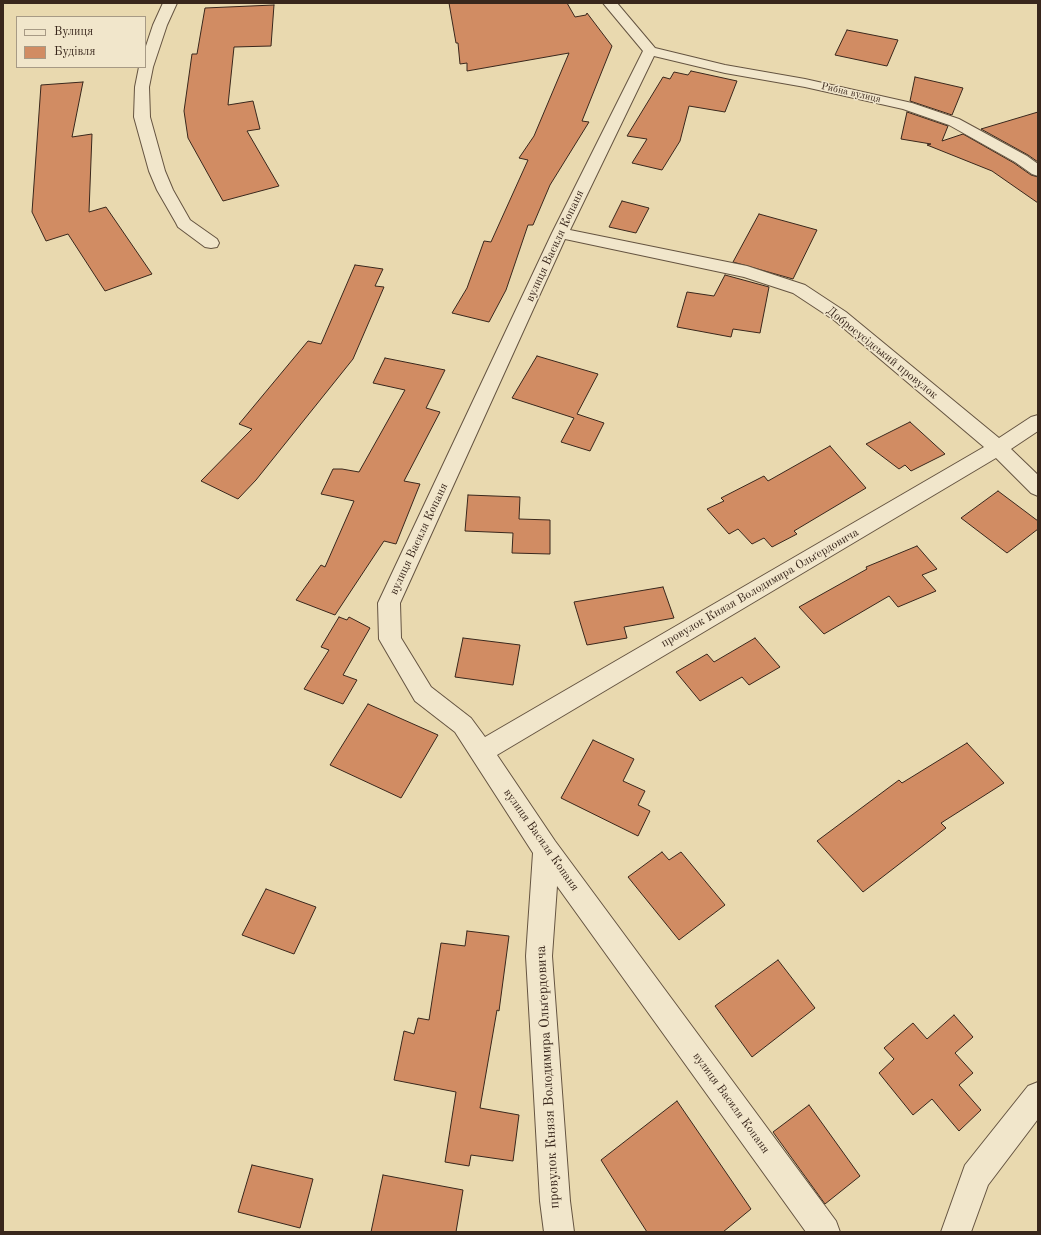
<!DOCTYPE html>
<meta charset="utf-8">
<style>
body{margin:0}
#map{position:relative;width:1041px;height:1235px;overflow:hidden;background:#e9d9af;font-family:"Old Standard TT",serif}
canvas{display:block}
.frame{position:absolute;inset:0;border:4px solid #39271c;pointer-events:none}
.legend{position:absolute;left:16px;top:16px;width:130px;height:52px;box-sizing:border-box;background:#f1e6cb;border:1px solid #a79a85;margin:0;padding:5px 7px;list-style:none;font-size:12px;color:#39271c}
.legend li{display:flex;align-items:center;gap:8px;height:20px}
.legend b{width:20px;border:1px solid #a79a85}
</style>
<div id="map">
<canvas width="1041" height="1235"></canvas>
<div class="frame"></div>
<ul class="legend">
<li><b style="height:5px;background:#f1e6cb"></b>Вулиця</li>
<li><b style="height:11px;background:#d18c63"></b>Будівля</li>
</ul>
</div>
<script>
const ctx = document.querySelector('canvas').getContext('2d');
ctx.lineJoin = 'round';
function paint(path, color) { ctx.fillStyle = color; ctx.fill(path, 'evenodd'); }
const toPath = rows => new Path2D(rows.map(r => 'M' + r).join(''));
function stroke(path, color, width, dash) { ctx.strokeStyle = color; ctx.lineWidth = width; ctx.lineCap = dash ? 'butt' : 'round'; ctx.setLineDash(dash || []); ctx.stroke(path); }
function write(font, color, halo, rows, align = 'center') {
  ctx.font = font + ' "Old Standard TT",serif'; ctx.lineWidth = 3; ctx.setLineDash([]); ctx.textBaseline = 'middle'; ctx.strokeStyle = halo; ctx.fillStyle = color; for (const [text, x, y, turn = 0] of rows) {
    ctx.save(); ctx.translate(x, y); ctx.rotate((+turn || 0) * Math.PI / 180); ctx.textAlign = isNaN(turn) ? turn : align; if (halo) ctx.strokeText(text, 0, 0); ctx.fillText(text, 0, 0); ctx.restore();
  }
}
const building = toPath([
 [449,3,567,3,575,17,586,15,587,13,612,46,582,121,589,122,550,185,533,225,528,225,506,290,489,322,452,313,467,288,484,241,491,242,528,160,519,158,534,136,569,53,467,71,467,63,460,64,458,43,456,43,449,3],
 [274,5,271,46,234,47,228,105,253,101,260,129,247,131,279,186,223,201,188,138,184,111,192,54,197,54,205,8,274,5],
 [847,30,898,40,887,66,835,55,847,30],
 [691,71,737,81,725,112,689,106,680,141,662,170,632,163,647,139,627,136,663,77,670,79,674,72,688,75,691,71],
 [915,77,963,88,952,115,910,101,915,77],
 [83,82,72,137,92,134,89,212,106,207,152,274,105,291,68,234,46,241,32,212,41,85,83,82],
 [907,112,948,126,942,141,963,134,1014,163,1031,175,1038,177,1038,203,992,171,927,145,931,144,901,139,907,112],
 [1038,112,1038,162,1028,155,981,129,1038,112],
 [622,201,649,208,636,233,609,227,622,201],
 [759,214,817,230,793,279,733,262,759,214],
 [355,265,383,269,375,286,384,287,353,359,256,480,238,499,201,481,252,429,239,424,308,341,321,344,355,265],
 [725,275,769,287,760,333,733,329,731,337,677,327,687,292,714,296,725,275],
 [537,356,598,374,577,414,604,423,590,451,561,442,574,418,512,398,537,356],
 [385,358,445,370,426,408,440,412,404,481,420,484,396,544,384,541,335,615,296,600,321,565,325,567,354,501,321,494,333,469,342,469,359,472,405,390,373,383,385,358],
 [910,422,945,454,911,471,905,465,899,469,866,444,910,422],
 [830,446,866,488,794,531,797,534,772,547,764,538,752,544,738,529,729,534,707,509,724,501,721,498,764,476,768,481,830,446],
 [998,491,1038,521,1038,529,1007,553,961,518,998,491],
 [468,495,520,497,519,519,550,520,550,554,512,553,513,533,465,531,468,495],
 [917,546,937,569,922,575,936,591,898,607,889,596,824,634,799,607,867,569,866,567,917,546],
 [663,587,674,618,624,627,627,638,587,645,574,602,663,587],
 [339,617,347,620,349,617,370,628,343,675,357,680,343,704,304,689,329,650,321,647,339,617],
 [463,638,520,645,513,685,455,677,463,638],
 [755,638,780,667,749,685,742,677,700,701,676,672,707,654,714,662,755,638],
 [368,704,438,735,401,798,330,765,368,704],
 [593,740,634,759,623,781,645,791,638,805,650,811,638,836,561,798,593,740],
 [967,743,1004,783,941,823,946,828,863,892,817,841,899,780,902,783,967,743],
 [662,852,669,860,681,852,725,905,679,940,628,877,662,852],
 [266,889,316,907,294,954,242,935,266,889],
 [467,931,509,936,499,1011,497,1010,480,1108,519,1115,513,1161,471,1155,469,1166,445,1162,456,1092,394,1080,404,1031,414,1034,418,1018,429,1020,441,943,465,946,467,931],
 [778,960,815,1008,752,1057,715,1006,778,960],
 [954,1015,973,1037,955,1053,973,1073,959,1085,981,1110,959,1131,932,1099,913,1115,879,1073,894,1059,884,1048,913,1023,927,1039,954,1015],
 [677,1101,751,1209,723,1232,647,1232,601,1160,677,1101],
 [809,1105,860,1176,825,1204,773,1132,809,1105],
 [252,1165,313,1179,300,1228,238,1212,252,1165],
 [383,1175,463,1190,456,1232,371,1232,383,1175]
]);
const minor = toPath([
 [163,3,177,3,167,25,153,67,149,87,150,117,165,171,173,190,190,220,217,239,219,243,217,247,211,248,205,247,178,227,176,223,157,190,149,171,134,117,135,87,139,67,145,67,145,49,153,25,163,3],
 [603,3,617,3,655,48,725,65,805,79,912,103,959,119,1027,156,1038,164,1038,176,1032,174,1015,162,949,125,903,109,805,87,725,73,654,56,570,230,747,266,805,285,846,312,999,438,1031,417,1038,415,1038,431,1011,449,1038,475,1038,496,1031,493,996,458,497,755,555,841,836,1221,840,1232,806,1232,557,886,552,956,570,1201,574,1232,544,1232,540,1201,526,956,533,853,455,732,415,701,379,639,378,603,552,233,643,51,603,3],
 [565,239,744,277,793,293,834,320,984,447,485,737,471,718,431,687,401,638,400,603,565,239],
 [1038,1082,1038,1119,988,1185,971,1232,941,1232,965,1165,1028,1086,1038,1082]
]);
const farStreetnames = [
 ["Рибна вулиця",851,93,13]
];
const streetNames = [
 ["вулиця Василя Копаня",555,246,-65],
 ["Добросусідський провулок",882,353,39],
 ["вулиця Василя Копаня",419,539,-65],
 ["провулок Князя Володимира Ольґердовича",760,588,-30],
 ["вулиця Василя Копаня",541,840,55],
 ["вулиця Василя Копаня",731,1103,54]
];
const nearStreetnames = [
 ["провулок Князя Володимира Ольґердовича",548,1077,-93]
];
paint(building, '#d18c63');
stroke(building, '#39271c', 1);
stroke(minor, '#655441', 2);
paint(minor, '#f1e6cb');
write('10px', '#39271c', '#f1e6cb', farStreetnames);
write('12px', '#39271c', '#f1e6cb', streetNames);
write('14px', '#39271c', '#f1e6cb', nearStreetnames);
</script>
